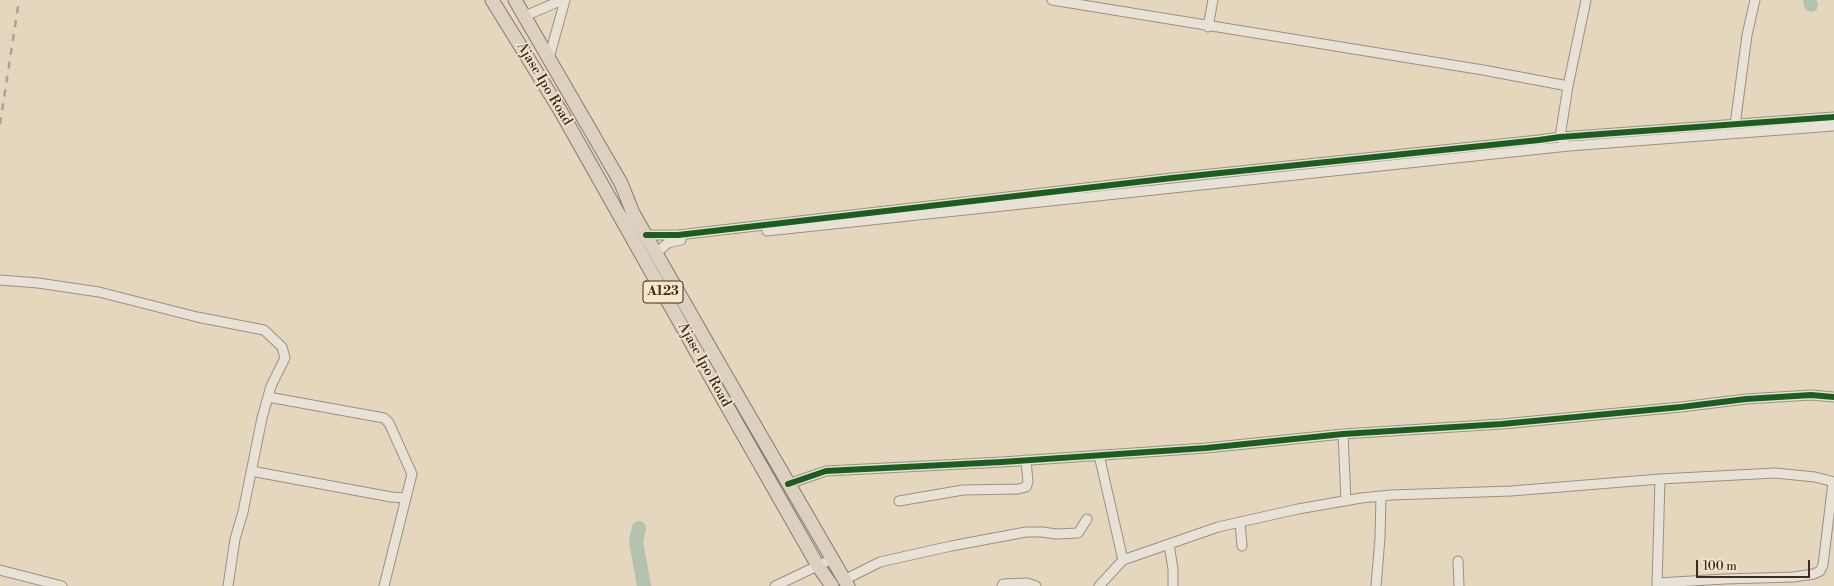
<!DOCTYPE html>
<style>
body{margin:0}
#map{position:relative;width:1834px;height:586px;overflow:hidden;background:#e5d6be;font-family:"Libre Bodoni",serif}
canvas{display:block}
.scale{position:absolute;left:1696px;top:560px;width:114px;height:18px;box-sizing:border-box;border:2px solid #3c2b23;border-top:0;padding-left:5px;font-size:12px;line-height:14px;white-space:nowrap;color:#3c2b23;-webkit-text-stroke:3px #f8e6ca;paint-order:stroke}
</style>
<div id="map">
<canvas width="1834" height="586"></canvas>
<div class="scale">100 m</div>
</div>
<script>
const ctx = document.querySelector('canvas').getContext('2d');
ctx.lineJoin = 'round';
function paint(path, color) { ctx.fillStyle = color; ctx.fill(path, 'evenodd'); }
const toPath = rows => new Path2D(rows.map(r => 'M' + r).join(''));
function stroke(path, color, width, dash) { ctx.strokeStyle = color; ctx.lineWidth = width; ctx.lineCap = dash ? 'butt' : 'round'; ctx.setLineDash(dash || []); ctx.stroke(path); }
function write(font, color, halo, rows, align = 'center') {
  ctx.font = font + ' "Libre Bodoni",serif'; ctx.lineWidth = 3; ctx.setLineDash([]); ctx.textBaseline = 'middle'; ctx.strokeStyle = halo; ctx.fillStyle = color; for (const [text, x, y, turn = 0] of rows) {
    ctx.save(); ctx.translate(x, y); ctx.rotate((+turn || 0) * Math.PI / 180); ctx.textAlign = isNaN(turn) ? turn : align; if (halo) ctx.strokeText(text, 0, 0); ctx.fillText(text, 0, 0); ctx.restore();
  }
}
const water = toPath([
 [1803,0,1816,0,1818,3,1817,9,1813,12,1807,11,1804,6]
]);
const river = toPath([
 [639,528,636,541,644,586]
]);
const minor = toPath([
 [1052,0,1483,70,1568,86],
 [525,16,562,0],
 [1208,27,1213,0],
 [549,58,565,0],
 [1735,125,1747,35,1755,0],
 [1564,141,1560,137,1568,86,1586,0],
 [767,231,1569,146,1834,126],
 [646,235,678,235,1172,178,1539,140,1560,137,1834,117],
 [656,253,668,243,681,240],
 [0,280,38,283,99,292,197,317,264,330,282,347,285,358,271,386,262,418,243,512,235,539,228,586],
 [1343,434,1346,501],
 [1099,455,1123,560],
 [251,471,391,497,406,498,412,474,389,423,384,418,268,397],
 [788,484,826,471,1002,462,1206,448,1343,434,1502,424,1681,407,1746,399,1811,395,1834,397],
 [899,501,963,490,1018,489,1026,487,1028,482,1026,460],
 [1240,522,1242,546],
 [1169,545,1173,569,1173,586],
 [1458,561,1459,586],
 [0,570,62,586],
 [844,580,880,562,951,546,1026,532,1042,532,1056,534,1078,533,1087,519],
 [1657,583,1725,579,1793,577,1814,574,1820,571,1823,565,1833,482],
 [384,586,406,498],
 [775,586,832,559],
 [1002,586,1003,584,1027,583,1036,586],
 [1099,586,1123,560,1218,527,1298,509,1361,498,1391,495,1511,491,1660,479,1775,473,1815,477,1834,482],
 [1376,586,1380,538,1381,496],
 [1657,586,1660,479]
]);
const highway = toPath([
 [492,0,560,110,728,408,818,566,832,586],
 [515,0,621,183,633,213,721,367,848,586]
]);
const rail = toPath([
 [0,124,19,0]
]);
const cycleway = toPath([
 [646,235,678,235,1172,178,1539,140,1560,137,1834,117],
 [788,484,826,471,1002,462,1206,448,1343,434,1502,424,1681,407,1746,399,1811,395,1834,397]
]);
const shields = [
 [663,292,40]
];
const shieldNames = [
 ["A123",663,292]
];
const streetNames = [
 ["Ajase Ipo Road",544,84,59],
 ["Ajase Ipo Road",704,365,61]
];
paint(water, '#b2c2af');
stroke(river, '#b2c2af', 14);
stroke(minor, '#9b9083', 11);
stroke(highway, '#847a6d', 15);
stroke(minor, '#e8e1d5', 9);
stroke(highway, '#dcd1c1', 13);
stroke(rail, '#aba399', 2.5, [7, 7]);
stroke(cycleway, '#1b5e20', 6);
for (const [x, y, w] of shields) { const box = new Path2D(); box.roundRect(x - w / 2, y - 11, w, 22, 3); ctx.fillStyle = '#f8e6ca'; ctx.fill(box); stroke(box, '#3c2b23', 1); }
write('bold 13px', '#3c2b23', null, shieldNames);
write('14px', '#3c2b23', '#f8e6ca', streetNames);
</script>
